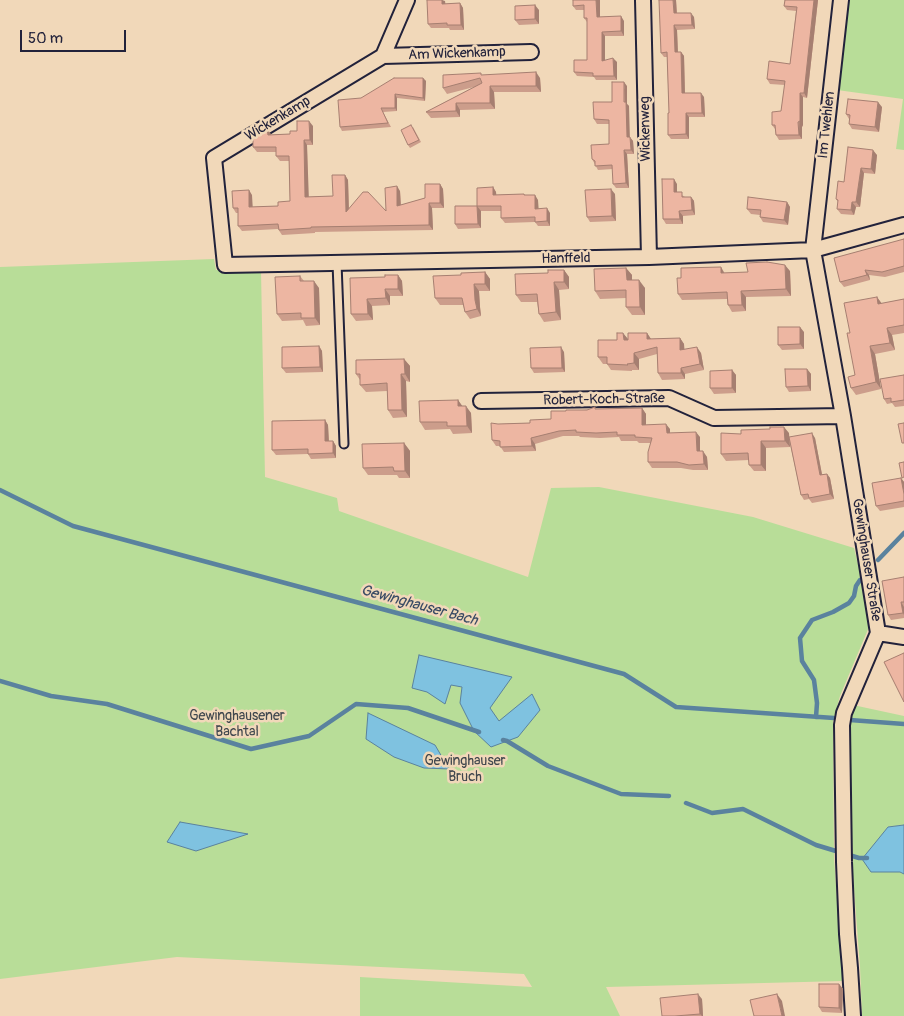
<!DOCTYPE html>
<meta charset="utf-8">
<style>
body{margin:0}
#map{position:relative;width:904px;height:1016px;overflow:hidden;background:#f1d8b9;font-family:Pangolin,sans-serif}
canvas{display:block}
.scale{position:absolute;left:20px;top:30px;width:106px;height:22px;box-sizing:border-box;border:2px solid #22223b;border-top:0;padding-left:6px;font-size:15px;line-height:18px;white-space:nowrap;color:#22223b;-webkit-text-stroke:4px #f1d8b9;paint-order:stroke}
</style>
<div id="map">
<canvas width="904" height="1016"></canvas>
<div class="scale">50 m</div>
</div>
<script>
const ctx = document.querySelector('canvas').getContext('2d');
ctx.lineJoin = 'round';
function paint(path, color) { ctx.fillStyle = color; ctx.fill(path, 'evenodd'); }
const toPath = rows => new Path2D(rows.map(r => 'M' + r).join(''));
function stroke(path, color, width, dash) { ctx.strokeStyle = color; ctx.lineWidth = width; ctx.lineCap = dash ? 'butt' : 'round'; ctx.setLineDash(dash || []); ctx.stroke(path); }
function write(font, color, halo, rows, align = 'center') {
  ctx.font = font + ' Pangolin,sans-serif'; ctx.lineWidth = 5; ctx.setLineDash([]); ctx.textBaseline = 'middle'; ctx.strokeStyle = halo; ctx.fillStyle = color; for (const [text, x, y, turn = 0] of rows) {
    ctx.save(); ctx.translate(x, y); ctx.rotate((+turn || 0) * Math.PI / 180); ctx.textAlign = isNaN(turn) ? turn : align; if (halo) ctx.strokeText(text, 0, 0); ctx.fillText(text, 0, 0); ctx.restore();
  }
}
const green = toPath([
 [847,0,904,0,904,150,896,149,903,99,837,90],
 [214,259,216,270,261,271,265,477,337,498,339,511,528,577,551,488,599,487,753,517,854,548,866,596,869,627,840,696,833,722,834,858,843,981,606,987,620,1016,360,1016,360,977,532,987,524,974,177,957,0,979,0,267],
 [853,705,904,716,904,825,888,827,871,872,901,872,904,874,904,1016,862,1016,860,966,853,876,849,723]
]);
const water = toPath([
 [419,655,512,677,490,708,499,721,532,694,540,710,518,737,491,747,474,731,460,703,462,687,451,685,445,704,427,692,412,688,419,655],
 [368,713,435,745,449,769,424,768,394,757,366,739,368,713],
 [180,822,248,834,196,851,167,842,180,822],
 [904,825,904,874,900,872,871,872,862,859,888,827,904,825]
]);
const stream = toPath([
 [0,490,73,526,624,674,676,707,834,718],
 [878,560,904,533],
 [0,681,51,696,107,704,251,749,309,736,356,704,408,708,479,732],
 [816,717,817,703,814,680,802,661,800,638,812,620,833,612,849,603,854,596,856,586,860,580],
 [850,720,904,724],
 [503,740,507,741,548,766,621,794,669,796],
 [686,803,712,813,743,809,816,845,859,858,867,858]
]);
const service = toPath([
 [337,263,344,444]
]);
const minor = toPath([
 [407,0,383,56,214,158,225,265,649,257,813,250,904,225],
 [643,0,649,257],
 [841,0,813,250,843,416,878,633,844,713,842,725,844,862,847,934,850,968,853,1016],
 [383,56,531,52],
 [481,401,669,398,714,418,843,416],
 [878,633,904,637]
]);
const wall = toPath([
 [600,0,600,17,624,21,624,36,605,36,605,60,617,62,617,80,596,80,594,77,577,76,574,72,587,60,587,22,584,18,584,10,576,10,573,6],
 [676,0,677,13,694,17,695,29,677,30,678,52,681,52,684,56,685,93,704,97,705,117,689,117,689,139,671,139,668,135,669,113,667,57,664,57,661,53],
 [785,0,818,0,807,98,803,97,803,125,802,127,802,139,779,140,776,135,775,129,772,125,781,111,785,85,770,84,767,79,790,64,796,11,787,10,784,6],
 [445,1,445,4,460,3,463,8,464,30,450,30,449,28,431,28,428,24],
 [539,10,539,24,519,25,515,20],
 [482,75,540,78,541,92,494,92,495,109,460,110,460,117,431,118,426,112,474,87,447,94,443,88],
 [423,78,426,81,425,101,397,98,397,111,383,112,391,127,342,131,340,127,361,98],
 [627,86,627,104,629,106,629,137,633,141,634,154,627,154,629,188,616,188,613,184,613,169,598,170,592,159,609,144,609,124,597,124,594,119,612,102],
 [882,107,879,132,852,129,849,124,849,119,846,114],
 [313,126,313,145,307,145,308,197,333,196,345,175,348,180,349,208,386,211,400,191,401,205,425,198,440,184,443,189,444,208,432,208,433,230,315,232,315,233,282,235,278,229,242,231,238,226,238,213,236,213,233,208,252,195,252,207,278,206,290,201,289,161,280,161,276,156,276,152,257,152,253,147,271,134,271,135,290,134,297,131],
 [413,127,421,142,410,148,408,145],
 [848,147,877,155,875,174,864,173,860,207,856,207,854,215,841,214,837,209,838,202,836,199,844,182],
 [677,184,677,192,685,197,691,197,694,201,695,215,683,216,683,224,666,224,663,219],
 [493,187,496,192,496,195,524,194,525,195,538,200,538,209,550,213,550,226,538,226,535,222,505,223,501,218,501,211,481,211,481,228,458,229,455,224,477,206],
 [615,194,616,221,590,222,587,217],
 [787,202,790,207,788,225,763,222,760,217,760,215,751,214,747,209],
 [904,239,904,272,885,277,869,275,870,280,844,287,840,282],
 [626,268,632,275,632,280,645,288,645,315,632,315,626,307,626,298,600,299,595,291],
 [564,270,569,277,569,289,559,290,561,320,544,322,539,314,537,302,521,302,516,295,548,273],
 [790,271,791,296,746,297,746,311,732,312,728,305,727,299,682,300,678,294,681,278,725,273],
 [485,272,490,279,490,291,479,291,480,307,481,316,470,319,465,312,463,305,440,305,435,298,461,275],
 [398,275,402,281,403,296,390,296,390,305,372,306,373,320,356,321,351,314,385,277],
 [300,276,304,281,319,288,320,325,306,326,303,320,282,321,277,314],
 [877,297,882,304,904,299,904,333,892,335,895,350,875,354,881,389,856,395,851,388,855,375,850,333],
 [804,332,804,349,782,350,778,345],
 [623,333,628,340,647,333,651,339,680,338,684,344,684,349,701,353,704,370,685,374,685,379,662,380,658,373,657,354,639,359,639,370,632,370,632,371,611,370,607,364,603,364,598,357,617,340],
 [319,346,322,351,323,372,286,373,282,368],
 [564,352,565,372,534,373,531,368],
 [404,359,410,366,410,382,406,381,407,417,393,418,388,410,387,391,366,392,360,385,360,380,356,374],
 [807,369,811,374,811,391,789,392,786,387],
 [732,370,736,375,736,393,714,394,710,388],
 [904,375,904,406,895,407,892,403,887,404,884,399],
 [458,400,462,406,471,413,472,433,453,434,450,429,425,430,420,422],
 [642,408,646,414,646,425,670,429,670,433,700,437,700,451,707,457,708,470,693,470,681,468,652,468,648,462,651,443,639,443,637,441,621,441,619,437,600,438,580,437,579,436,563,436,535,444,536,451,504,452,500,446,496,446,492,440,498,424,530,423,551,419,566,411,597,409],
 [325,420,328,425,329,441,333,441,336,446,336,458,311,459,308,454,276,455,272,450],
 [789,433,789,437,815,438,822,474,827,474,830,478,834,499,812,503,809,499,804,500,801,495,789,439,790,447,766,448,766,471,754,471,749,465,749,460,726,461,721,454,741,434],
 [404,443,410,451,410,478,399,478,397,475,368,475,363,468],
 [901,478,904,482,904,507,880,511,876,506],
 [904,577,904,618,891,620,888,615],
 [839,984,843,989,842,1013,822,1012,819,1007],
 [702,999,703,1016,662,1016]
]);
const shadedWall = toPath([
 [442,0,445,1,446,8,442,4],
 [596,0,600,0,600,21,597,17],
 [673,0,676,0,677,18,674,13],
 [814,0,818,0,807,98,804,93],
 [460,3,463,8,464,30,461,25],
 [535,5,539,10,539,24,535,19],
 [691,13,694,17,695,29,692,25],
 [621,16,624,21,624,36,621,31],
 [674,25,677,30,678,56,675,52],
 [602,32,605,36,605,65,602,61],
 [681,52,684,56,685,97,682,93],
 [613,58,617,62,617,80,614,76],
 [536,72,540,78,541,92,536,86],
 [423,78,426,81,425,101,423,98],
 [624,82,627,86,627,104,629,106,630,142,627,137],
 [490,86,494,92,495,109,490,103],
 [701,93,704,97,705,117,702,113],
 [800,93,803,97,803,125,802,127,802,139,799,135],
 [395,94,397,98,397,111,395,108],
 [878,102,882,107,879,132,875,127],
 [456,103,460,110,460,117,456,111],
 [686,113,689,117,689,139,686,134],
 [309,121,313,126,313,145,310,140],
 [267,129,271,134,271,140,268,135],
 [630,137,633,141,634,154,631,150],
 [304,140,307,145,309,202,305,197],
 [624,150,627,154,629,188,626,183],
 [873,150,877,155,875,174,871,169],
 [861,168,864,173,860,207,856,202],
 [345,175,348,180,349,217,346,212],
 [674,179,677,184,677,196,674,192],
 [440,184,443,189,444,208,440,203],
 [397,186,400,191,401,210,397,206],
 [493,187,496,192,497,200,493,195],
 [611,189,615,194,616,221,612,216],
 [249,190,252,195,253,212,249,207],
 [535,195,538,200,539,214,535,209],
 [691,197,694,201,695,215,692,210],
 [787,202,790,207,788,225,784,220],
 [852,202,856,207,854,215,851,210],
 [429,203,432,208,433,230,429,225],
 [477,206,481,211,481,228,478,224],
 [547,208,550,213,550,226,547,221],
 [679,211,683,216,683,224,680,219],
 [785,265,790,271,791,296,786,289],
 [721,267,725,274,721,273],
 [626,268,632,275,632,288,627,280],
 [564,270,569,277,569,289,564,282],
 [865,270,869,275,870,280,867,275],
 [485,272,490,279,490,291,485,284],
 [398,275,402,281,403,296,398,289],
 [639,280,645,288,645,315,640,307],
 [314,281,319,288,320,325,315,318],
 [554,282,559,290,561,320,556,312],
 [474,284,479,291,480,307,481,316,477,309,475,300],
 [385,289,390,296,390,305,386,298],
 [741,291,746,297,746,311,742,305],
 [877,297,882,304,878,304],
 [367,299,372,306,373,320,368,314],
 [800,327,804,332,804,349,800,344],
 [887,328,892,335,895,350,890,343],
 [623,333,628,339,629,346,624,340],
 [647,333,651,339,647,339],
 [680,338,684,344,685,356,680,350],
 [319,346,322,351,323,372,320,367],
 [870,346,875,354,881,389,876,382],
 [561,347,564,352,565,372,562,368],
 [697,347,701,353,704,370,700,364],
 [634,353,639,359,639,370,634,363],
 [404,359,410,366,410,382,405,374],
 [681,368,685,374,685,379,681,373],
 [807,369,811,374,811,391,808,386],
 [732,370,736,375,736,393,732,388],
 [401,374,406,381,407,417,402,410],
 [458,400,463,407,458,406],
 [466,406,471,413,472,433,467,426],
 [642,408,646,414,646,430,642,425],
 [325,420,328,425,329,446,325,441],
 [666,424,670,429,670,438,667,433],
 [784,427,789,433,790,447,785,441],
 [696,432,700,437,700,457,697,451],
 [812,433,815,438,823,480,820,475],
 [531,438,535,444,536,451,532,446],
 [333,441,336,446,336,458,333,453],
 [761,441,766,448,766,471,761,465],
 [404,443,410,451,410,478,405,471],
 [703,451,707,457,708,470,704,464],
 [827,474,830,478,834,499,830,494],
 [901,478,904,482,904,494],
 [901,602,904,607,904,615,903,613],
 [839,984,843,989,842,1013,839,1008],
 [698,994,702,999,703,1016,702,1016,700,1014],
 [777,994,782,1001,785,1016,782,1016]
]);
const building = toPath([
 [427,0,442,0,442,4,460,3,461,25,447,25,447,23,428,24,427,0],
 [573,0,596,0,597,17,621,16,621,31,602,32,602,61,613,58,614,76,593,76,593,73,574,72,574,60,587,60,587,18,584,18,584,5,573,6,573,0],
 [659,0,673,0,674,13,691,13,692,25,674,25,675,52,681,52,682,93,701,93,702,113,686,113,686,134,668,135,668,113,669,113,667,52,661,53,659,0],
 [785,0,814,0,804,93,800,93,800,121,798,122,799,135,776,135,775,125,772,125,772,112,781,111,785,81,767,79,769,61,790,64,797,7,784,6,785,0],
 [535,5,535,19,515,20,515,6,535,5],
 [536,72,536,86,490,86,490,103,456,103,456,111,426,112,482,83,480,78,443,88,443,75,481,73,481,75,536,72],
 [394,78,423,78,423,98,395,94,395,108,381,108,388,123,340,127,338,100,361,98,394,78],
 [612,82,624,82,624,102,626,102,627,137,630,137,631,150,624,150,626,183,613,184,612,165,595,166,595,161,592,159,591,145,609,144,609,120,594,119,593,102,612,102,612,82],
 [848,99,878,102,875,127,849,124,850,115,846,114,848,99],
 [297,121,309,121,310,140,304,140,305,197,333,196,332,175,345,175,346,212,363,192,368,192,386,211,385,188,397,186,397,206,425,198,425,184,440,184,440,203,429,203,429,225,311,227,311,228,279,230,278,224,238,226,238,208,233,208,232,191,249,190,249,207,278,206,278,202,290,201,289,156,276,156,276,147,253,147,253,138,267,129,268,135,290,134,290,131,297,131,297,121],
 [411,125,419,140,408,145,401,130,411,125],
 [848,147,873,150,871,169,861,168,856,202,852,202,851,210,837,209,838,200,836,199,838,181,844,182,848,147],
 [662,179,674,179,674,192,682,192,682,197,691,197,692,210,679,211,680,219,663,219,662,179],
 [493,187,493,195,524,194,524,195,535,195,535,209,547,208,547,221,535,222,535,217,501,218,501,206,477,206,478,224,455,224,455,206,477,206,477,188,493,187],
 [611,189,612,216,587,217,585,190,611,189],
 [748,197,787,202,784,220,760,217,761,210,747,209,748,197],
 [904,239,904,266,882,272,865,270,867,275,840,282,834,258,904,239],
 [767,262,785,265,786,289,741,291,742,305,728,305,727,292,678,294,677,278,681,278,681,268,721,267,721,273,748,272,746,263,767,262],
 [626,268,627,280,639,280,640,307,626,307,626,290,595,291,594,269,626,268],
 [548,270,564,270,564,282,554,282,556,312,539,314,537,294,516,295,515,274,548,273,548,270],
 [485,272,485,284,474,284,475,300,477,309,465,312,462,298,435,298,433,276,461,275,461,273,485,272],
 [385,275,398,275,398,289,385,289,386,298,367,299,368,314,351,314,350,278,385,277,385,275],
 [300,276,300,281,314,281,315,318,301,318,301,313,277,314,275,277,300,276],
 [877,297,878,304,904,299,904,325,887,328,890,343,870,346,876,382,851,388,848,377,855,375,847,333,850,333,844,303,877,297],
 [778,327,800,327,800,344,778,345,778,327],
 [617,333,623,333,624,340,628,340,628,333,647,333,647,339,680,338,680,350,697,347,700,364,681,368,681,373,658,373,657,347,634,353,634,363,627,364,628,365,607,364,607,357,598,357,598,340,617,340,617,333],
 [319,346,320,367,282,368,282,347,319,346],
 [561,347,562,368,531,368,530,348,561,347],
 [404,359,405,374,401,374,402,410,388,410,387,383,360,385,360,374,356,374,356,360,404,359],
 [785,369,807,369,808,386,786,387,785,369],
 [732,370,732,388,710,388,710,371,732,370],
 [904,375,904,400,891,402,891,398,884,399,880,379,904,375],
 [458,400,458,406,466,406,467,426,447,426,447,422,420,422,419,401,458,400],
 [595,407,595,409,642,408,642,425,666,424,667,433,696,432,697,451,703,451,704,464,689,465,677,462,648,462,648,452,652,438,635,437,635,435,617,435,617,432,596,433,576,432,576,430,559,431,531,438,532,446,500,447,500,441,492,440,491,423,498,424,530,423,530,420,551,419,551,411,566,411,566,410,587,410,595,407],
 [325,420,325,441,333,441,333,453,308,454,308,449,272,450,272,421,325,420],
 [904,423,904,443,902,443,898,424,904,423],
 [770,427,784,427,785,441,761,441,761,465,749,465,748,453,721,454,721,433,741,434,741,430,770,429,770,427],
 [812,433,820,475,827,474,830,494,809,498,808,494,801,495,789,437,812,433],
 [404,443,405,471,394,471,393,467,363,468,362,444,404,443],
 [904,462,904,477,902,478,899,463,904,462],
 [901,478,904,494,904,501,876,506,872,483,901,478],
 [904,577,904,602,901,602,903,613,888,615,882,581,904,577],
 [904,653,904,702,884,662,904,653],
 [819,984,839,984,839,1008,819,1007,819,984],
 [698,994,700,1014,675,1016,662,1016,660,998,698,994],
 [777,994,782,1016,754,1016,750,1000,777,994]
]);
const streetNames = [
 ["Am Wickenkamp",457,54,-2],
 ["Wickenkamp",278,119,-31],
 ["Im Twehlen",827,125,-84],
 ["Wickenweg",646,129,-91],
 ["Hanffeld",566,259,-1],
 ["Robert-Koch-Straße",604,400,-1],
 ["Gewinghauser Straße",866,560,81]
];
const parkNames = [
 ["Gewinghausener",237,716],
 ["Bachtal",237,732],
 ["Gewinghauser",465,761],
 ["Bruch",465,777]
];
const waterNames = [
 ["Gewinghauser Bach",419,606,15]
];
paint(green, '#b8dd98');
paint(water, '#7fc2e0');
stroke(water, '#5a829e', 1);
stroke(stream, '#5a829e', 4.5);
stroke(service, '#22223b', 11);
stroke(minor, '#22223b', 18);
stroke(service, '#f1d8b9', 7);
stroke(minor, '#f1d8b9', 14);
paint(wall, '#cc9d8b');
paint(shadedWall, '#a67f71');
paint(building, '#edb6a2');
stroke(building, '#a67f71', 1);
write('14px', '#22223b', '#f1d8b9', streetNames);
write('14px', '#40474e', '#f1d8b9', parkNames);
write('italic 15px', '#394a64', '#f1d8b9', waterNames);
</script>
